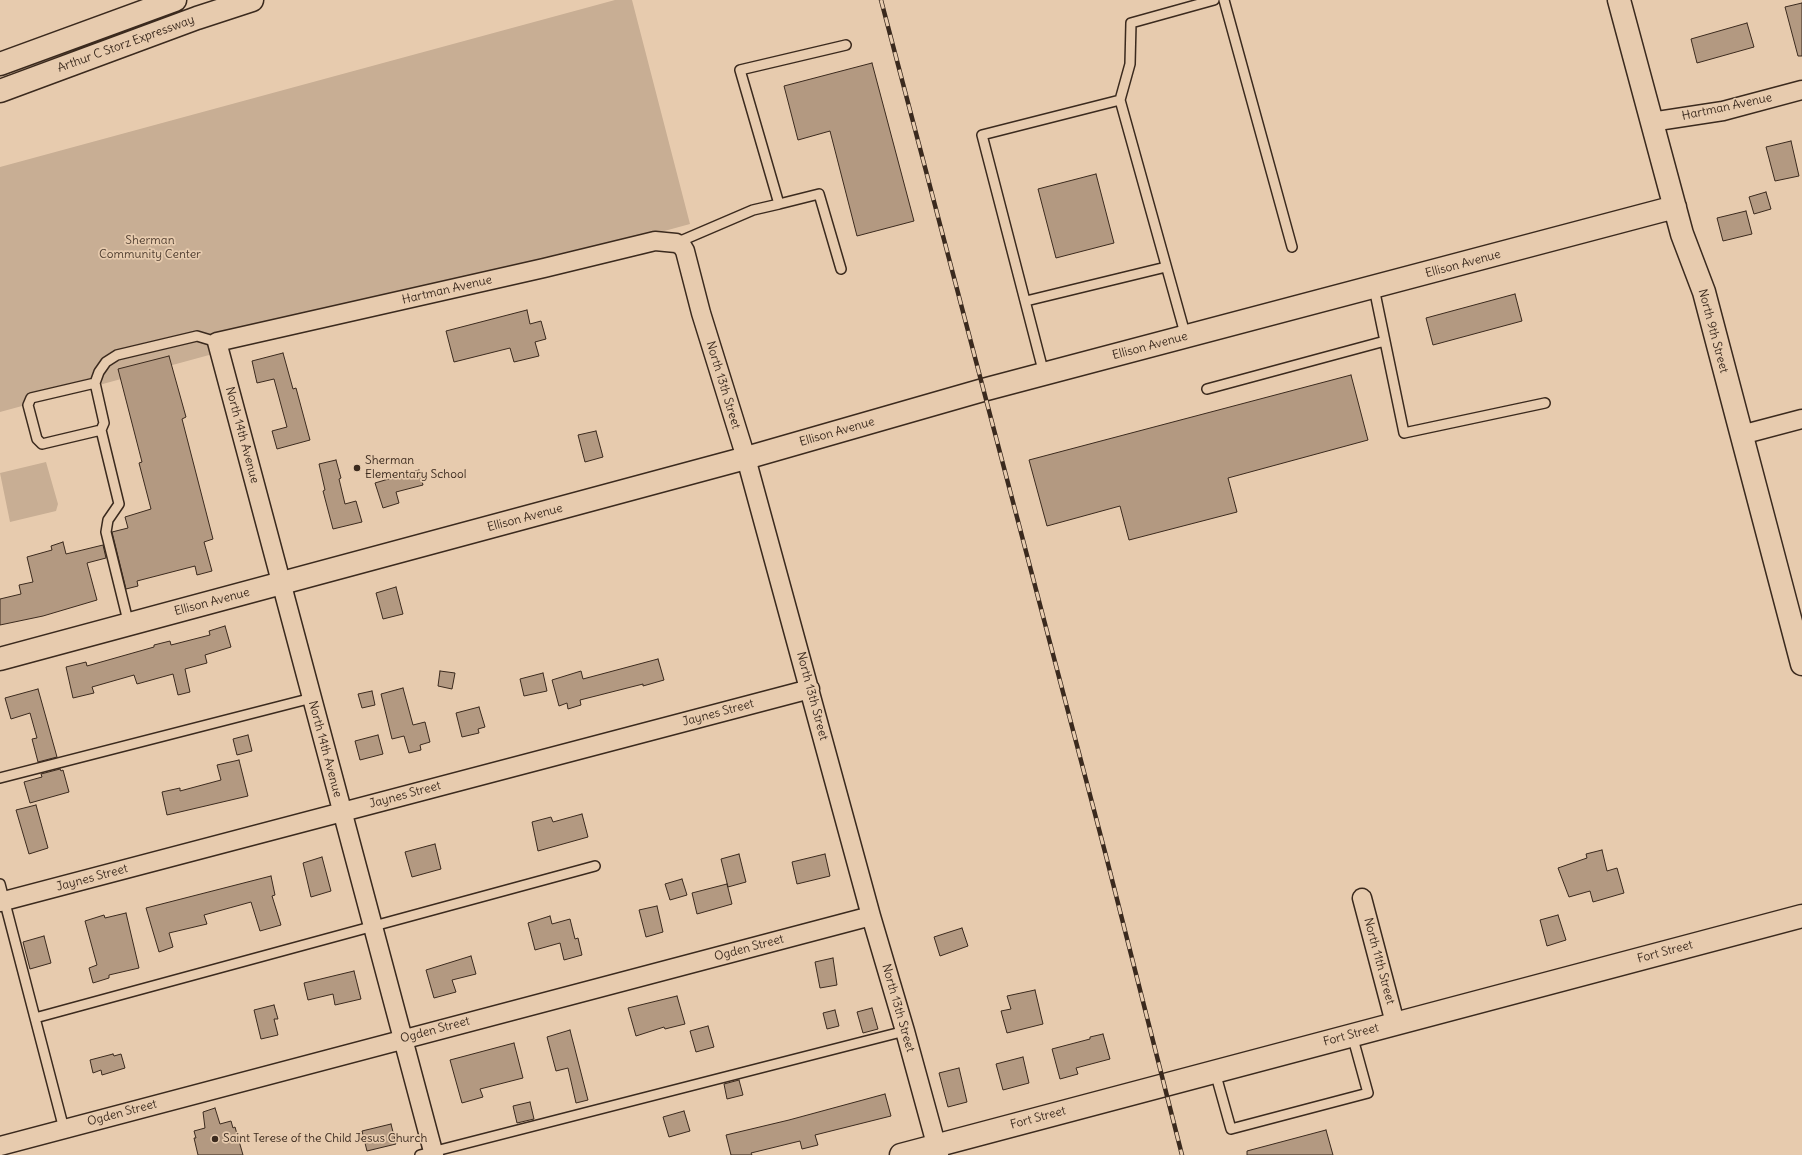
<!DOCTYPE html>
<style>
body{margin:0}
canvas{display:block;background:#e7cbae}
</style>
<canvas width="1802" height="1155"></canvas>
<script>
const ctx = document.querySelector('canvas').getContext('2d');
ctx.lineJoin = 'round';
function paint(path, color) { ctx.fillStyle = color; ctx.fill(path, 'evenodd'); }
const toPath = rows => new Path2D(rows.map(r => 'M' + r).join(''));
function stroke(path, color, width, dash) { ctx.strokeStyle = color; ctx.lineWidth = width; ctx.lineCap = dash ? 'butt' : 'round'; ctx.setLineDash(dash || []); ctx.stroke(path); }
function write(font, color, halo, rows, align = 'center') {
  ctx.font = font + ' Delius,sans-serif'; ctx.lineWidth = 3.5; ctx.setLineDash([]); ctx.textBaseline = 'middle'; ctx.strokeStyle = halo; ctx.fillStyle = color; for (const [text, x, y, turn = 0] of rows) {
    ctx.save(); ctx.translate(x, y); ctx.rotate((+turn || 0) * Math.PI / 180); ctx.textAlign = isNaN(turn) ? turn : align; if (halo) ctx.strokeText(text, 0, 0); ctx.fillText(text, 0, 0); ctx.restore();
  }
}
const green = toPath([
 [615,0,632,0,690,224,0,412,0,167],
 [46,462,58,504,56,511,10,522,0,473]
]);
const building = toPath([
 [1802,3,1802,56,1798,56,1785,7,1802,3],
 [1747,23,1754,47,1697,63,1691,39,1747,23],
 [872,63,914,221,857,236,830,131,798,140,784,86,872,63],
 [1791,141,1799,176,1775,181,1766,147,1791,141],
 [1096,174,1114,243,1056,258,1038,189,1096,174],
 [1766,192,1771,209,1754,214,1749,197,1766,192],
 [1746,211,1752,234,1723,241,1717,218,1746,211],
 [1515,294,1522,321,1433,345,1426,318,1515,294],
 [527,310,530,324,541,321,546,339,535,342,539,356,514,362,510,348,454,362,446,331,527,310],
 [283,353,293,389,296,388,310,440,277,449,272,431,287,427,274,379,257,383,252,361,283,353],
 [169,356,186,417,182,419,213,539,204,542,212,571,197,575,195,566,137,581,138,586,126,589,112,532,128,528,125,517,151,509,139,463,142,462,118,369,169,356],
 [1351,375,1368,440,1228,478,1237,512,1129,540,1120,506,1047,526,1029,460,1351,375],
 [596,431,603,457,585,462,578,435,596,431],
 [336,460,341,478,339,479,345,504,356,501,362,522,333,529,323,491,325,490,319,464,336,460],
 [419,470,423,485,396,492,399,503,383,508,375,483,419,470],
 [63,542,66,554,103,545,106,558,87,563,97,600,43,616,0,625,0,599,21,594,19,585,33,582,27,557,52,550,51,546,63,542],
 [396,587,403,614,383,619,376,593,396,587],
 [225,626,231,647,205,655,207,663,185,669,190,692,178,695,173,674,137,684,134,675,92,687,94,693,73,698,66,667,86,662,87,666,154,647,154,645,170,641,171,645,210,635,209,631,225,626],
 [658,659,664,680,643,686,643,684,580,700,581,705,568,709,567,703,559,706,552,680,581,671,583,679,658,659],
 [440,671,455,673,452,689,438,686,440,671],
 [543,673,547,691,524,696,520,679,543,673],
 [403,688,413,725,425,722,430,742,420,745,421,750,409,753,404,736,392,739,381,694,403,688],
 [38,689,57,757,38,762,32,739,37,738,30,713,11,719,5,698,38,689],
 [372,691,375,705,362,708,358,694,372,691],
 [479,707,485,727,478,729,479,733,462,737,456,713,479,707],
 [248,735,252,751,237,755,233,739,248,735],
 [378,735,383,754,360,760,355,741,378,735],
 [239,760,248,796,167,815,162,792,180,788,180,791,221,780,217,765,239,760],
 [60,769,61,771,63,770,69,792,30,803,24,782,42,777,41,774,60,769],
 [36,805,48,848,29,854,16,810,36,805],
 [582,814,588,837,538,851,532,822,551,817,553,822,582,814],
 [435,844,441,869,412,877,405,852,435,844],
 [1602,850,1607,871,1617,868,1624,893,1593,902,1590,891,1569,897,1558,868,1587,858,1586,854,1602,850],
 [739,854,746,882,728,887,721,859,739,854],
 [825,854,830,876,797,884,792,862,825,854],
 [322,857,331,891,311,897,303,863,322,857],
 [271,876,275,895,272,896,281,925,260,931,251,902,204,915,207,924,169,933,173,947,159,952,146,908,271,876],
 [682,879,687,895,670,900,665,884,682,879],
 [727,884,732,904,697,914,692,893,727,884],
 [657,906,663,932,646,937,639,910,657,906],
 [126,913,139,968,109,975,109,978,93,983,89,968,97,965,85,921,104,915,105,918,126,913],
 [1558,915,1566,940,1547,946,1540,920,1558,915],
 [550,916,552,924,570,919,575,939,578,938,582,955,564,960,560,943,535,950,528,923,550,916],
 [962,928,968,946,940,956,934,937,962,928],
 [44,936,51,963,30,969,23,942,44,936],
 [471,956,476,974,452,980,456,992,434,998,426,970,471,956],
 [833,958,837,985,820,988,815,962,833,958],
 [354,971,361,999,335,1005,333,994,308,1000,304,983,354,971],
 [1035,990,1043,1024,1007,1033,1001,1011,1011,1009,1007,996,1035,990],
 [677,996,685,1024,665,1029,664,1027,636,1036,628,1008,677,996],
 [274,1005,278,1019,274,1019,278,1035,261,1039,254,1010,274,1005],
 [872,1008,878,1029,863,1033,857,1012,872,1008],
 [835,1010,839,1026,827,1029,823,1013,835,1010],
 [708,1026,714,1047,696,1052,690,1031,708,1026],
 [570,1030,588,1100,576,1103,568,1068,556,1071,547,1037,570,1030],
 [1103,1034,1110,1059,1076,1068,1078,1074,1060,1079,1052,1049,1090,1039,1090,1037,1103,1034],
 [514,1043,523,1078,480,1089,483,1097,462,1103,450,1060,514,1043],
 [113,1054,114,1056,121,1054,125,1068,102,1075,101,1070,93,1073,90,1060,113,1054],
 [1023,1057,1029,1083,1003,1090,996,1064,1023,1057],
 [959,1068,967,1102,948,1107,939,1073,959,1068],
 [739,1080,743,1095,727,1099,724,1084,739,1080],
 [885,1094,891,1116,815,1135,818,1145,802,1149,800,1141,751,1153,752,1155,731,1155,726,1135,789,1120,885,1094],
 [530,1102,534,1119,517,1123,513,1106,530,1102],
 [215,1108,220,1124,231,1121,233,1128,235,1127,243,1155,198,1155,194,1138,196,1138,194,1131,205,1128,203,1112,215,1108],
 [684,1111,690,1131,669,1137,663,1117,684,1111],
 [391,1124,396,1144,367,1151,362,1131,391,1124],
 [1326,1130,1333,1155,1247,1155,1247,1151,1326,1130]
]);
const lane = toPath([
 [1224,0,1292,247],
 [1120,100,1130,64,1131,23,1214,0],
 [779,204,819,194,841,269],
 [676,243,753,210,779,204,740,70,846,45],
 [1374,288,1404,433,1545,403],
 [1026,301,1166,267],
 [1044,374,982,135,1120,100,1186,337],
 [95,383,31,398,28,405,37,439,42,444,101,430,104,423,95,383,99,372,106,362,117,355,197,336,217,342],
 [1207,389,1385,341],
 [101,430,119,504,108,520,106,532,129,625],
 [0,778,312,698],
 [0,884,64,1129],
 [35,1018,595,866],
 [1215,1072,1231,1129,1368,1093,1352,1035],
 [420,1155,905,1031]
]);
const street = toPath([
 [1651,122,1723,111,1802,90],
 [1741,435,1802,419],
 [1362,898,1395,1023],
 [0,902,810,689],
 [0,1146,871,916],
 [434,1155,217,342,544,268,655,241,676,243,682,246,685,251,701,313,746,458,871,916,905,1031,939,1155]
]);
const secondary = toPath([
 [1619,0,1682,234,1704,292,1802,664],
 [0,659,746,458,983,390,1675,207],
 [901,1155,1802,916]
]);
const highway = toPath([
 [0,64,175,0],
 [0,91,197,18,252,0]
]);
const rail = toPath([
 [881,0,1105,852,1182,1155]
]);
const markers = [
 [357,468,4,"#3b2a1e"],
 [215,1139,4,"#3b2a1e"]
];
const streetNames = [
 ["Arthur C Storz Expressway",126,44,-20],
 ["Hartman Avenue",1727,107,-12],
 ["Ellison Avenue",1463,264,-15],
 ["Hartman Avenue",447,290,-13],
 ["North 9th Street",1713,331,75],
 ["Ellison Avenue",1150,346,-15],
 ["North 13th Street",723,385,73],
 ["Ellison Avenue",837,432,-16],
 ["North 14th Avenue",242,435,75],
 ["Ellison Avenue",525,518,-15],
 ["Ellison Avenue",212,602,-15],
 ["North 13th Street",812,696,75],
 ["Jaynes Street",718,713,-15],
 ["North 14th Avenue",325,749,75],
 ["Jaynes Street",405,795,-15],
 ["Jaynes Street",92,878,-15],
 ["Ogden Street",749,948,-15],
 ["Fort Street",1665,952,-15],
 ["North 11th Street",1379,961,75],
 ["North 13th Street",898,1008,74],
 ["Ogden Street",435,1030,-15],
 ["Fort Street",1351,1035,-15],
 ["Ogden Street",122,1113,-15],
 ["Fort Street",1038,1118,-15]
];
const parkNames = [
 ["Sherman",150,241],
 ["Community Center",150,255]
];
const poiNames = [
 ["Sherman",365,461],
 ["Elementary School",365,475],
 ["Saint Terese of the Child Jesus Church",223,1139]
];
paint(green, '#c8ae94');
paint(building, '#b39981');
stroke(building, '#3b2a1e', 1);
stroke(lane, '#3b2a1e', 12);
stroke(street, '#3b2a1e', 21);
stroke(secondary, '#3b2a1e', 25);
stroke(highway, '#3b2a1e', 25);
stroke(lane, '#e7cbae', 9);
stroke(street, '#e7cbae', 18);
stroke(secondary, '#e7cbae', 22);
stroke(highway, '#e7cbae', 22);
stroke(rail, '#3b2a1e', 4.5);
stroke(rail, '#e7cbae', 3, [9]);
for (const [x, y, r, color] of markers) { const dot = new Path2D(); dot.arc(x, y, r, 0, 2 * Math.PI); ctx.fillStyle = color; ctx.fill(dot); stroke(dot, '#e7cbae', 1.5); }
write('12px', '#3b2a1e', '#e7cbae', streetNames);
write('12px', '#503e30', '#e7cbae', parkNames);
write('12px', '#3b2a1e', '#e7cbae', poiNames, 'left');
</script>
